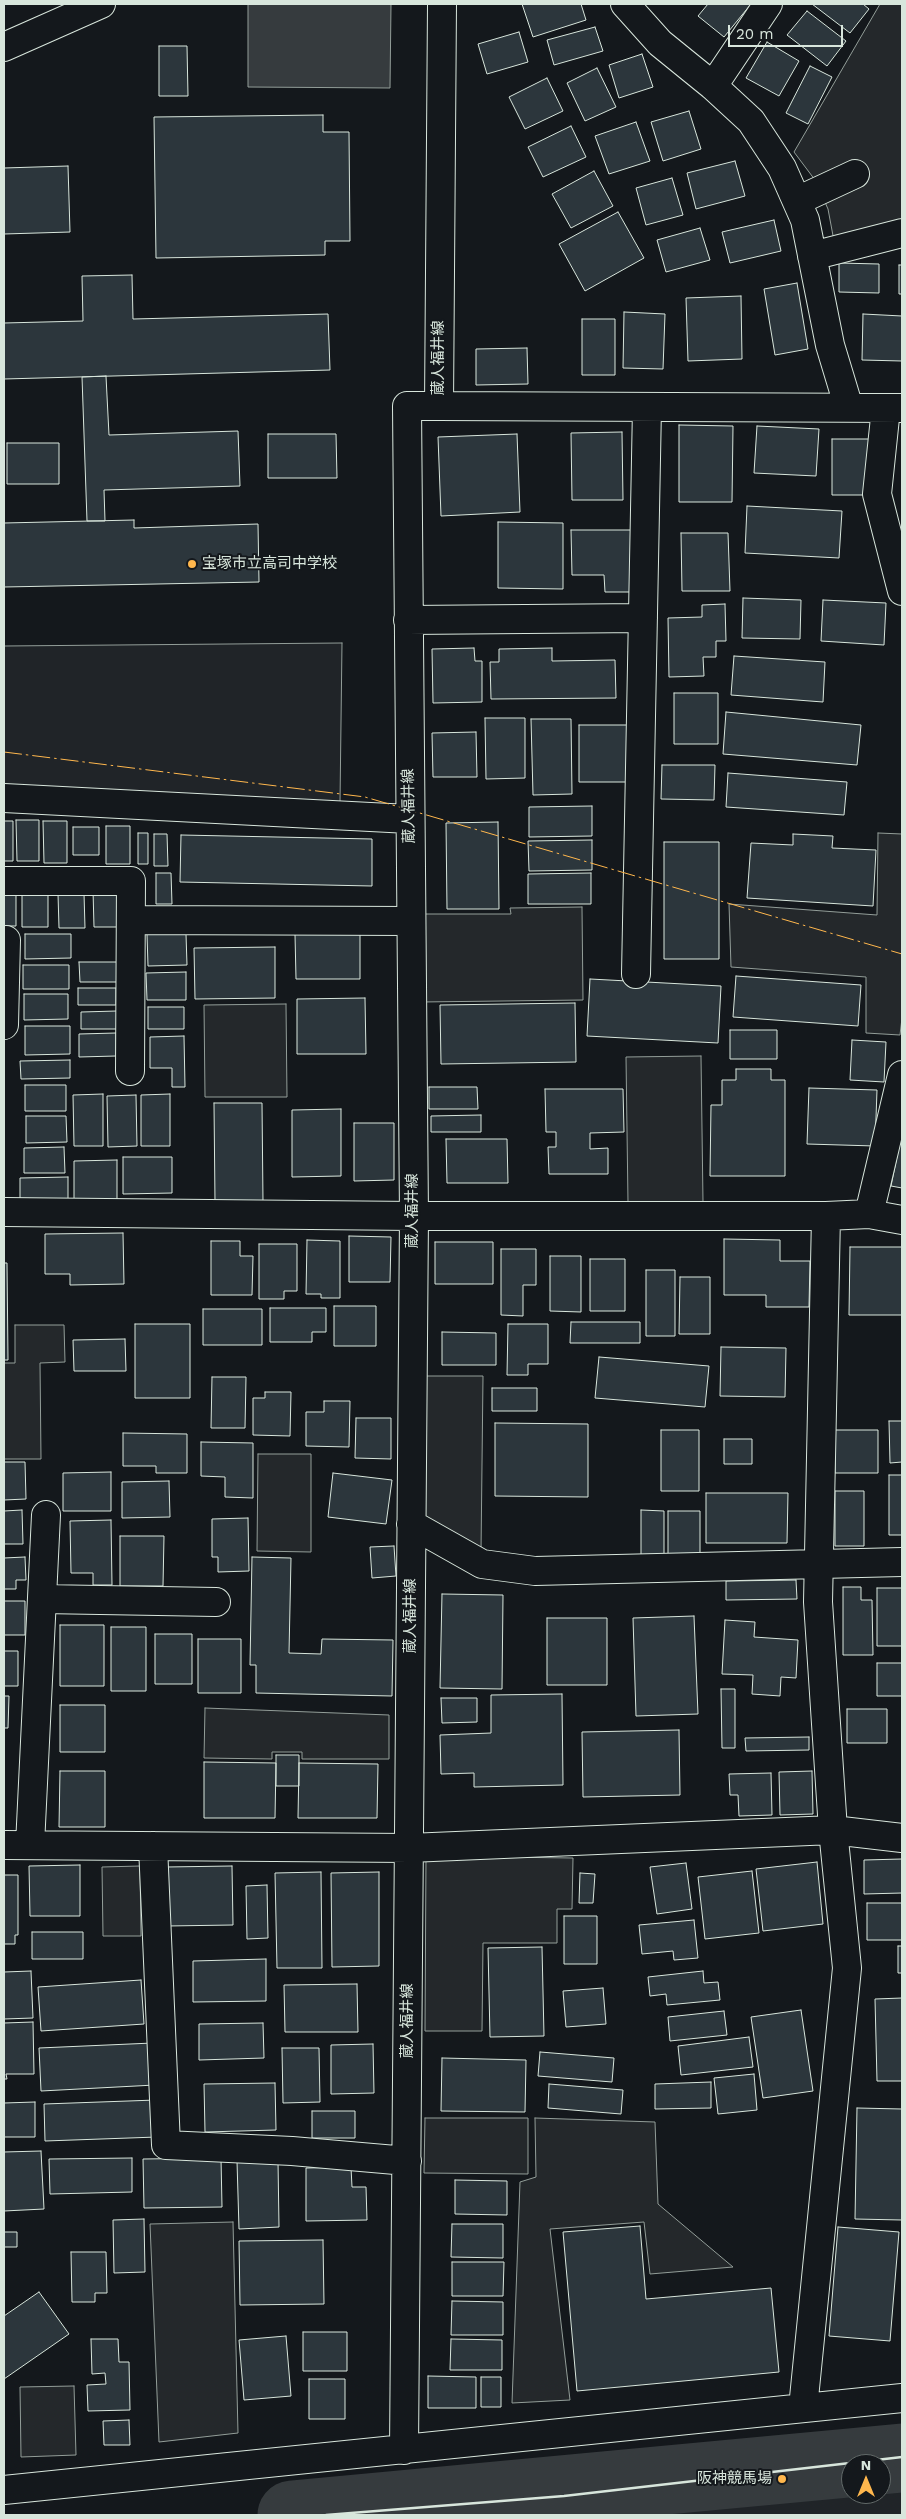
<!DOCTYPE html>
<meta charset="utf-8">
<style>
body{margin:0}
#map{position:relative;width:906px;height:2519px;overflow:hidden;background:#14181c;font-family:"Work Sans",sans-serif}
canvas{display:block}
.frame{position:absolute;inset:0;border:5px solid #d8e6dc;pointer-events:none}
.north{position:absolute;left:841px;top:2454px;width:50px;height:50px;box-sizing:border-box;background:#14181c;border:1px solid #626a69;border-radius:50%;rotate:0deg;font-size:14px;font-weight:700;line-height:20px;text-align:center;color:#d8e6dc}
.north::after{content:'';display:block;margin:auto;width:18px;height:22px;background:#ffb74d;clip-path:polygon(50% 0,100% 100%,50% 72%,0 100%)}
.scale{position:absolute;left:728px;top:25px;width:115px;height:22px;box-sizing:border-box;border:2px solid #d8e6dc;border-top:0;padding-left:6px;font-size:15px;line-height:18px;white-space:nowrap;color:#d8e6dc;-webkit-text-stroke:4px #14181c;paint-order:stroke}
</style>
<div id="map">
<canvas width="906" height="2519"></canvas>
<div class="frame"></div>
<div class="north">N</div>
<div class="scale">20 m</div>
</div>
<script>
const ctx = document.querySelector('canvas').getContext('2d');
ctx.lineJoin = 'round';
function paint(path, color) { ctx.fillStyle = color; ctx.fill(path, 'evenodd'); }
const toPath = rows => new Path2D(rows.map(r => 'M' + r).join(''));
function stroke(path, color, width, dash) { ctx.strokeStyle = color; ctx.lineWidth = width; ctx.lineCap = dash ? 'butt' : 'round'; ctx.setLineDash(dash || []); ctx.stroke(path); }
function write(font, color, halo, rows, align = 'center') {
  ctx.font = font + ' "Work Sans","Noto Sans JP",sans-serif'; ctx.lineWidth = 4; ctx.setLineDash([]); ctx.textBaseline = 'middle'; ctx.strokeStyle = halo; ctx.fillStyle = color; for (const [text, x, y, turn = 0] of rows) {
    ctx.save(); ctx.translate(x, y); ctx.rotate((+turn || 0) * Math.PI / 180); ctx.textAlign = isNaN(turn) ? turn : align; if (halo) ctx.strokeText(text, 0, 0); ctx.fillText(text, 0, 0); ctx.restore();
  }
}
const green = toPath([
 [342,643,340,802,4,788,4,646,342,643],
 [902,2457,902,2515,326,2515,564,2496,902,2457],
 [851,2464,881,2464,881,2494,851,2494,851,2464]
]);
const parking = toPath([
 [880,4,902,4,902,223,834,241,828,209,815,180,794,152,880,4],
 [878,833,902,834,902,1018,900,1035,866,1033,866,977,731,967,729,904,877,915,878,833],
 [582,907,583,1000,421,1002,420,914,511,914,510,908,582,907],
 [286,1004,287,1097,205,1097,204,1005,286,1004],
 [701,1056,703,1202,628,1203,626,1057,701,1056],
 [15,1325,64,1325,65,1362,40,1363,41,1459,4,1459,4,1363,15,1363,15,1325],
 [426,1376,483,1376,481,1552,425,1522,426,1376],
 [258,1454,311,1454,311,1552,257,1551,258,1454],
 [205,1708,389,1715,389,1759,302,1759,302,1752,272,1752,272,1759,204,1758,205,1708],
 [426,1856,573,1858,572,1909,557,1909,557,1943,483,1943,482,2031,425,2031,426,1856],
 [140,1866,141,1936,103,1936,102,1867,140,1866],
 [425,2118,528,2118,528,2174,424,2173,425,2118],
 [535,2118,655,2122,658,2204,733,2267,650,2274,644,2222,550,2229,570,2400,512,2403,520,2182,536,2177,535,2118],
 [233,2222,238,2433,159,2442,150,2224,233,2222],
 [74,2386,76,2455,21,2457,20,2387,74,2386]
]);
const water = toPath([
 [248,4,391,4,390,88,248,87,248,4]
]);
const river = toPath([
 [292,2515,902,2458]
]);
const building = toPath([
 [522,4,581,4,586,20,533,37,522,4],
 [708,4,751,4,724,37,698,16,708,4],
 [812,4,863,4,869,9,850,33,812,4],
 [807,11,846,41,827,66,787,35,807,11],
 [595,27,603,51,554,65,547,40,595,27],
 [519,32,528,62,487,74,478,44,519,32],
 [767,42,799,61,779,96,746,78,767,42],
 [159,46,187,46,188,96,159,96,159,46],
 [642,54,653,87,619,98,609,65,642,54],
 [810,66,832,77,808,124,786,113,810,66],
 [597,68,616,107,585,121,567,83,597,68],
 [547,78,563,111,525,129,509,97,547,78],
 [689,111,701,149,663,161,651,122,689,111],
 [323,115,323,132,349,132,350,241,325,241,325,255,156,258,154,117,323,115],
 [636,122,650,161,609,174,595,136,636,122],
 [571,126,586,157,543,177,528,147,571,126],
 [735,161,745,196,696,209,687,173,735,161],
 [68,166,70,232,4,234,4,168,68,166],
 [594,171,613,206,571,228,552,194,594,171],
 [672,178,683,215,646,225,636,188,672,178],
 [618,212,644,258,585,291,559,244,618,212],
 [774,220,781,251,730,263,722,232,774,220],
 [700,228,710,260,666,272,657,240,700,228],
 [839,263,879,264,879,293,839,292,839,263],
 [899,265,902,265,902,294,899,294,899,265],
 [132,275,133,319,328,314,330,370,4,379,4,323,83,321,82,276,132,275],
 [797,283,808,349,775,355,764,289,797,283],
 [741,296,742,359,688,361,686,298,741,296],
 [624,312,665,314,663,369,623,368,624,312],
 [863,314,902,316,902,361,862,360,863,314],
 [582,319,615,319,615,375,582,375,582,319],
 [527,348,528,384,476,385,476,349,527,348],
 [106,376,109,435,238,431,240,486,104,490,105,521,87,521,82,377,106,376],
 [679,425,733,426,732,502,679,502,679,425],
 [757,426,819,429,816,476,754,473,757,426],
 [622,432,623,500,572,500,571,433,622,432],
 [268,434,336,434,337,478,268,478,268,434],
 [517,434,520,512,441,516,438,437,517,434],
 [832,439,872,439,871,495,832,495,832,439],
 [7,443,59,443,59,484,7,484,7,443],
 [747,506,842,511,839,558,745,553,747,506],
 [134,520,134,528,258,524,259,582,4,587,4,523,134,520],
 [498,522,563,523,563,589,498,588,498,522],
 [571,530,633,530,634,592,605,592,604,575,572,575,571,530],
 [681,533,728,533,730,591,682,591,681,533],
 [743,598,801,600,800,639,742,638,743,598],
 [823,600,886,603,884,645,821,641,823,600],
 [725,604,726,641,716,641,716,657,703,657,704,676,669,677,668,618,702,617,702,605,725,604],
 [474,648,475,661,482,661,482,702,433,703,432,649,474,648],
 [552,648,552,661,615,660,616,698,491,699,490,662,499,662,499,649,552,648],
 [734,656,825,662,823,702,731,695,734,656],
 [674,693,718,693,718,744,674,744,674,693],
 [726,712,861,725,857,765,723,754,726,712],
 [485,718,525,718,525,778,486,779,485,718],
 [531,719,571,719,572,794,533,795,531,719],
 [579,725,628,725,629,782,579,782,579,725],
 [476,732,477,777,433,777,432,733,476,732],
 [662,765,715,765,714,800,661,799,662,765],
 [728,773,847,782,844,815,726,807,728,773],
 [592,806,592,836,529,837,529,807,592,806],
 [16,820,39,820,39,861,17,861,16,820],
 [4,821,13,821,13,861,4,861,4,821],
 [43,821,67,821,67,863,44,863,43,821],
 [498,822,499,909,447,909,446,823,498,822],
 [106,826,130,826,130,864,106,864,106,826],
 [73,827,99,827,99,855,73,855,73,827],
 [138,833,148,833,148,864,138,864,138,833],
 [154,834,167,834,168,866,154,866,154,834],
 [793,834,833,836,832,848,876,850,873,906,747,898,751,843,793,845,793,834],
 [181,835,372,839,372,886,180,882,181,835],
 [592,840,592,870,529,871,528,841,592,840],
 [664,842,719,842,719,959,664,959,664,842],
 [156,873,171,873,172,904,156,904,156,873],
 [591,873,591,904,528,904,528,874,591,873],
 [93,890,122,890,122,927,94,927,93,890],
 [84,893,85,928,59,928,58,894,84,893],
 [4,894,16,894,16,926,4,926,4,894],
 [22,894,48,894,48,927,22,927,22,894],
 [25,934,71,934,71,958,25,959,25,934],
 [147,934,186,934,187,965,148,966,147,934],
 [295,934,360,934,360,979,296,979,295,934],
 [275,947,275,998,195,999,194,948,275,947],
 [79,962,117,962,117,982,80,982,79,962],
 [23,965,69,965,69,989,23,989,23,965],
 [186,972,186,1000,147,1000,146,973,186,972],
 [736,976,861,985,858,1026,733,1017,736,976],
 [590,979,721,986,718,1043,587,1036,590,979],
 [78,988,116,988,116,1005,78,1005,78,988],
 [24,994,68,994,68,1019,24,1020,24,994],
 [365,998,366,1054,297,1054,297,999,365,998],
 [575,1003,576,1062,441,1064,440,1005,575,1003],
 [148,1007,184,1007,184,1029,148,1029,148,1007],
 [117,1011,117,1029,81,1029,81,1012,117,1011],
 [25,1026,70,1026,70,1054,25,1055,25,1026],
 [730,1030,777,1030,777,1059,730,1059,730,1030],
 [116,1033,116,1056,79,1057,79,1034,116,1033],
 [184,1036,185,1087,172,1087,172,1068,150,1068,150,1037,184,1036],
 [852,1040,886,1042,884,1082,850,1080,852,1040],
 [70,1060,70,1078,21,1079,20,1061,70,1060],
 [736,1069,771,1069,771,1080,785,1080,785,1176,710,1176,711,1105,722,1105,722,1080,736,1080,736,1069],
 [25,1085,66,1085,66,1111,25,1111,25,1085],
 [429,1087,477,1087,478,1109,429,1109,429,1087],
 [809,1088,877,1090,875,1146,807,1144,809,1088],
 [545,1089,623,1089,624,1132,590,1133,590,1149,608,1148,608,1174,549,1174,548,1147,556,1147,556,1132,546,1132,545,1089],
 [103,1094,103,1146,74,1146,73,1095,103,1094],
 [170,1094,170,1146,141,1146,141,1095,170,1094],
 [136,1095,137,1146,108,1147,107,1096,136,1095],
 [214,1103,262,1103,263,1202,215,1202,214,1103],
 [341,1109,341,1176,292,1177,292,1110,341,1109],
 [481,1115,481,1132,431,1132,431,1116,481,1115],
 [26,1116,66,1116,67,1142,26,1143,26,1116],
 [354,1123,394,1123,394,1180,354,1181,354,1123],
 [902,1132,902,1188,891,1186,902,1132],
 [446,1139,507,1139,508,1183,447,1183,446,1139],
 [64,1147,65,1173,24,1173,24,1148,64,1147],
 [123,1157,172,1157,172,1193,123,1194,123,1157],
 [117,1160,117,1201,74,1201,74,1161,117,1160],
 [68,1177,68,1203,20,1203,20,1178,68,1177],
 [123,1233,124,1284,70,1285,70,1274,45,1274,45,1234,123,1233],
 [349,1236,391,1237,390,1282,349,1282,349,1236],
 [724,1239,780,1240,780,1261,810,1261,809,1307,766,1307,766,1295,724,1295,724,1239],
 [307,1240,340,1241,340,1298,321,1298,321,1294,306,1294,307,1240],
 [211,1241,240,1241,240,1256,253,1256,252,1295,211,1295,211,1241],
 [435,1242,493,1242,493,1284,435,1284,435,1242],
 [259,1244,297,1244,297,1291,284,1291,284,1299,259,1299,259,1244],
 [850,1247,902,1247,902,1315,849,1315,850,1247],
 [501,1249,536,1249,536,1285,523,1285,523,1316,501,1315,501,1249],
 [550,1256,581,1256,581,1312,550,1311,550,1256],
 [590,1259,625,1259,625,1311,590,1311,590,1259],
 [4,1263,7,1263,8,1360,4,1360,4,1263],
 [646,1270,675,1270,675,1336,646,1336,646,1270],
 [680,1277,710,1277,710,1334,679,1334,680,1277],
 [334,1306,376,1306,376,1346,334,1346,334,1306],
 [270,1308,326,1308,326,1332,312,1332,312,1342,270,1342,270,1308],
 [203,1309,262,1309,262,1345,203,1345,203,1309],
 [571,1322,640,1322,640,1343,570,1343,571,1322],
 [135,1324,190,1324,190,1398,135,1398,135,1324],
 [508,1324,548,1324,548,1364,528,1364,528,1375,507,1375,508,1324],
 [442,1332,496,1333,496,1365,442,1365,442,1332],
 [125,1339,126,1371,74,1371,73,1340,125,1339],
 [721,1347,786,1348,785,1397,720,1396,721,1347],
 [599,1357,709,1366,705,1407,595,1398,599,1357],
 [212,1377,246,1377,245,1428,211,1428,212,1377],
 [492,1388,537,1388,537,1411,492,1411,492,1388],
 [265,1392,291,1392,290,1436,253,1435,253,1398,265,1398,265,1392],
 [324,1401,350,1401,349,1447,306,1446,306,1412,324,1412,324,1401],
 [356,1418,391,1418,391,1459,355,1458,356,1418],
 [889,1421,902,1421,902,1462,890,1463,889,1421],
 [495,1423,588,1424,588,1497,495,1496,495,1423],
 [661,1430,699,1430,699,1491,661,1491,661,1430],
 [835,1430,878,1430,878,1473,835,1473,835,1430],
 [123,1433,187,1434,187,1473,156,1473,156,1466,123,1466,123,1433],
 [724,1439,752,1439,752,1464,724,1464,724,1439],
 [201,1442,253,1443,253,1498,225,1497,225,1477,201,1476,201,1442],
 [4,1462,25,1462,26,1499,4,1500,4,1462],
 [111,1472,111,1511,63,1511,63,1473,111,1472],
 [333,1473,392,1480,386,1524,328,1517,333,1473],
 [889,1475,902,1475,902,1535,889,1535,889,1475],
 [169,1481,170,1517,122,1518,122,1482,169,1481],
 [835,1491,864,1491,864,1546,835,1546,835,1491],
 [706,1493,788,1493,787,1543,706,1543,706,1493],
 [22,1510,23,1544,4,1544,4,1511,22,1510],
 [641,1510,664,1511,664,1561,641,1561,641,1510],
 [668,1511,700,1511,700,1557,668,1557,668,1511],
 [248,1518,249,1571,218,1572,218,1557,212,1557,212,1519,248,1518],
 [111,1520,112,1585,93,1585,93,1573,71,1573,70,1521,111,1520],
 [120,1536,164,1536,163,1586,120,1586,120,1536],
 [394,1546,396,1576,372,1578,370,1547,394,1546],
 [25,1557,26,1580,16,1580,16,1589,4,1589,4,1558,25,1557],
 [252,1557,291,1558,289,1653,321,1654,322,1639,393,1640,392,1696,256,1693,256,1665,250,1665,252,1557],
 [796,1580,797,1599,726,1600,726,1581,796,1580],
 [843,1587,861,1587,861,1600,872,1600,873,1655,843,1655,843,1587],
 [877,1588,902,1588,902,1646,877,1646,877,1588],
 [442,1594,503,1595,502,1689,440,1688,442,1594],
 [4,1601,25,1601,25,1635,4,1635,4,1601],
 [694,1616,698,1714,636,1716,633,1618,694,1616],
 [547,1618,607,1618,607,1685,547,1685,547,1618],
 [725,1620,755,1622,754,1637,798,1640,796,1678,781,1677,780,1696,752,1694,753,1675,722,1674,725,1620],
 [60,1625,104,1625,104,1686,60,1686,60,1625],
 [111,1627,146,1627,146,1691,111,1691,111,1627],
 [155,1634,192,1634,192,1684,155,1684,155,1634],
 [198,1639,241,1639,241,1693,198,1693,198,1639],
 [4,1651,18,1651,18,1686,4,1686,4,1651],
 [877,1663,902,1663,902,1696,877,1696,877,1663],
 [721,1689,735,1689,735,1748,722,1748,721,1689],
 [562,1694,563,1785,474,1787,474,1773,441,1774,440,1735,491,1733,491,1695,562,1694],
 [4,1696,9,1696,8,1728,4,1728,4,1696],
 [441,1698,477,1698,477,1722,442,1723,441,1698],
 [60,1705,105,1705,105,1752,60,1752,60,1705],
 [847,1709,887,1709,887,1743,847,1743,847,1709],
 [679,1730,680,1795,583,1797,582,1732,679,1730],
 [809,1737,809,1750,746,1751,745,1738,809,1737],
 [276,1755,299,1755,299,1786,276,1786,276,1755],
 [204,1762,276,1763,275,1818,204,1818,204,1762],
 [299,1763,378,1764,377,1818,298,1818,299,1763],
 [60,1771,105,1771,105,1827,59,1827,60,1771],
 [812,1771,813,1814,780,1815,779,1772,812,1771],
 [771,1773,772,1815,739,1816,738,1795,730,1795,729,1774,771,1773],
 [902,1859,902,1893,864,1894,864,1860,902,1859],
 [817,1862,823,1924,763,1931,756,1869,817,1862],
 [686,1863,692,1909,657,1914,650,1867,686,1863],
 [80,1865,80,1916,30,1916,29,1866,80,1865],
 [232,1866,233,1925,167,1926,166,1867,232,1866],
 [752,1871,759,1933,705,1939,698,1877,752,1871],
 [321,1872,322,1968,277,1968,275,1873,321,1872],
 [379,1872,379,1966,332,1967,331,1873,379,1872],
 [580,1873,595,1874,593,1903,579,1903,580,1873],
 [4,1875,18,1875,18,1935,15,1935,15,1944,4,1944,4,1875],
 [267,1885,268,1938,247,1939,246,1886,267,1885],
 [867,1903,902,1903,902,1940,867,1940,867,1903],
 [564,1916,597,1916,597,1964,564,1964,564,1916],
 [694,1920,698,1958,674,1960,673,1951,642,1954,639,1925,694,1920],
 [32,1932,83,1932,83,1959,32,1959,32,1932],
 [898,1946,902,1946,902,1973,898,1973,898,1946],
 [542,1947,544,2036,490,2037,488,1948,542,1947],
 [266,1959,266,2001,193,2002,193,1961,266,1959],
 [31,1971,33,2018,4,2019,4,1972,31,1971],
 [703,1971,704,1983,718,1982,720,2000,667,2005,666,1994,650,1996,648,1977,703,1971],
 [141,1980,144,2024,41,2031,38,1987,141,1980],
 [357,1984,358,2032,285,2032,284,1985,357,1984],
 [603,1988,606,2024,566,2027,563,1991,603,1988],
 [902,1998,902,2081,877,2081,875,1999,902,1998],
 [801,2010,813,2091,763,2098,751,2017,801,2010],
 [724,2011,727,2035,670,2041,668,2017,724,2011],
 [33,2022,34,2074,6,2074,7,2079,4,2079,4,2023,33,2022],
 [263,2023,264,2058,199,2060,199,2024,263,2023],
 [749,2037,753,2067,681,2075,678,2046,749,2037],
 [153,2043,155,2085,41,2091,39,2048,153,2043],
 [373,2044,374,2093,331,2094,331,2045,373,2044],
 [282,2048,319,2048,320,2102,283,2103,282,2048],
 [540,2052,614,2058,612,2082,538,2076,540,2052],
 [442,2058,526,2060,525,2112,441,2111,442,2058],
 [754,2074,757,2110,718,2114,714,2078,754,2074],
 [711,2082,711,2108,655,2109,655,2084,711,2082],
 [275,2083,276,2130,205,2132,204,2084,275,2083],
 [549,2084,623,2090,621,2114,548,2108,549,2084],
 [156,2100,157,2137,45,2141,44,2104,156,2100],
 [35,2102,35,2137,4,2137,4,2103,35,2102],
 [857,2108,902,2109,902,2220,855,2219,857,2108],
 [312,2111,355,2111,355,2138,312,2138,312,2111],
 [41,2151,44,2209,4,2211,4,2152,41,2151],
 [132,2158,132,2192,50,2194,49,2159,132,2158],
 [221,2158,222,2207,144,2208,143,2159,221,2158],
 [237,2161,278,2161,279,2227,239,2229,237,2161],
 [351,2167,352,2187,366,2187,367,2220,306,2221,306,2168,351,2167],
 [455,2180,507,2181,507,2215,455,2214,455,2180],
 [144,2219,145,2272,114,2273,113,2220,144,2219],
 [452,2224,503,2224,503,2258,451,2257,452,2224],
 [640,2226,646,2299,771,2288,779,2372,577,2391,563,2232,640,2226],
 [838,2227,899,2232,890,2341,829,2336,838,2227],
 [4,2232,17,2232,17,2247,4,2247,4,2232],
 [323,2240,324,2304,240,2305,239,2241,323,2240],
 [71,2252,106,2252,107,2293,95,2293,95,2302,72,2302,71,2252],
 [452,2262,504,2262,503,2296,452,2296,452,2262],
 [39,2292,69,2334,4,2379,4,2316,39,2292],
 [452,2301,503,2302,503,2335,451,2335,452,2301],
 [303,2332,347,2332,347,2371,303,2371,303,2332],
 [286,2336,291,2396,244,2400,239,2340,286,2336],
 [91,2339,118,2339,119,2362,129,2362,130,2410,88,2411,87,2385,106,2384,105,2373,92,2374,91,2339],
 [451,2339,502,2340,502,2370,450,2370,451,2339],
 [428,2376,476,2377,476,2408,428,2408,428,2376],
 [481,2377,501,2377,501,2407,481,2407,481,2377],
 [309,2379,345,2379,345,2419,309,2419,309,2379],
 [129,2420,130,2445,104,2445,103,2421,129,2420]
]);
const minor = toPath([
 [625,4,660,43,713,86,751,121,782,168,805,220,830,345,849,408],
 [4,47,101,4],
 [713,86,768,4],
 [797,201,855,174],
 [812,256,902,233],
 [439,406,902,408],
 [886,408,877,494,902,591],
 [408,620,643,618],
 [4,798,409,819],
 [4,881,131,881,130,1071],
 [131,920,410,921],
 [636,974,647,407],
 [4,1025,6,940],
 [4,1212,414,1216,826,1216,869,1214,902,1220],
 [869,1214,902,1075],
 [411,1524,482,1564,535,1571,902,1562],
 [42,1599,216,1602],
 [4,1845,409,1848,833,1830,902,1838],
 [30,1845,46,1515],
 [153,1846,166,2145,292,2151,407,2161],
 [803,2408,847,1968,833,1830,818,1602,826,1216],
 [404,2450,414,1216,407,406,439,406,442,4],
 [4,2490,902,2398]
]);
const wall = toPath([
 [326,2515,564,2496,902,2457]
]);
const power = toPath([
 [4,752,365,797,902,954]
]);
const markers = [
 [192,564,5,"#ffb74d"],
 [782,2479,5,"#ffb74d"]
];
const streetNames = [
 ["蔵人福井線",439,358,-90],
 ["蔵人福井線",409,806,-91],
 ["蔵人福井線",413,1211,-90],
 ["蔵人福井線",411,1616,-90],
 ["蔵人福井線",408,2021,-90]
];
const poiNames = [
 ["宝塚市立高司中学校",202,564],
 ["阪神競馬場",772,2479,"right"]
];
paint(green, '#202428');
stroke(green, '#939e99', 1);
paint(parking, '#24282b');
stroke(parking, '#939e99', 1);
paint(water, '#363b3e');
stroke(water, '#939e99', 1);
stroke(river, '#363b3e', 69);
paint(building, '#2c363c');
stroke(building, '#d8e6dc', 1);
stroke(minor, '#d8e6dc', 30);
stroke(minor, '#14181c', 28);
stroke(wall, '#d8e6dc', 2.5);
stroke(power, '#ffb74d', 1, [18, 4, 2.5, 4]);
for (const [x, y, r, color] of markers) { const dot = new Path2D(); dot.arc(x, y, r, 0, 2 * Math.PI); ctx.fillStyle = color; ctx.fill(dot); stroke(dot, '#14181c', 2); }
write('15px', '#d8e6dc', '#14181c', streetNames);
write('15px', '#d8e6dc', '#14181c', poiNames, 'left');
</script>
